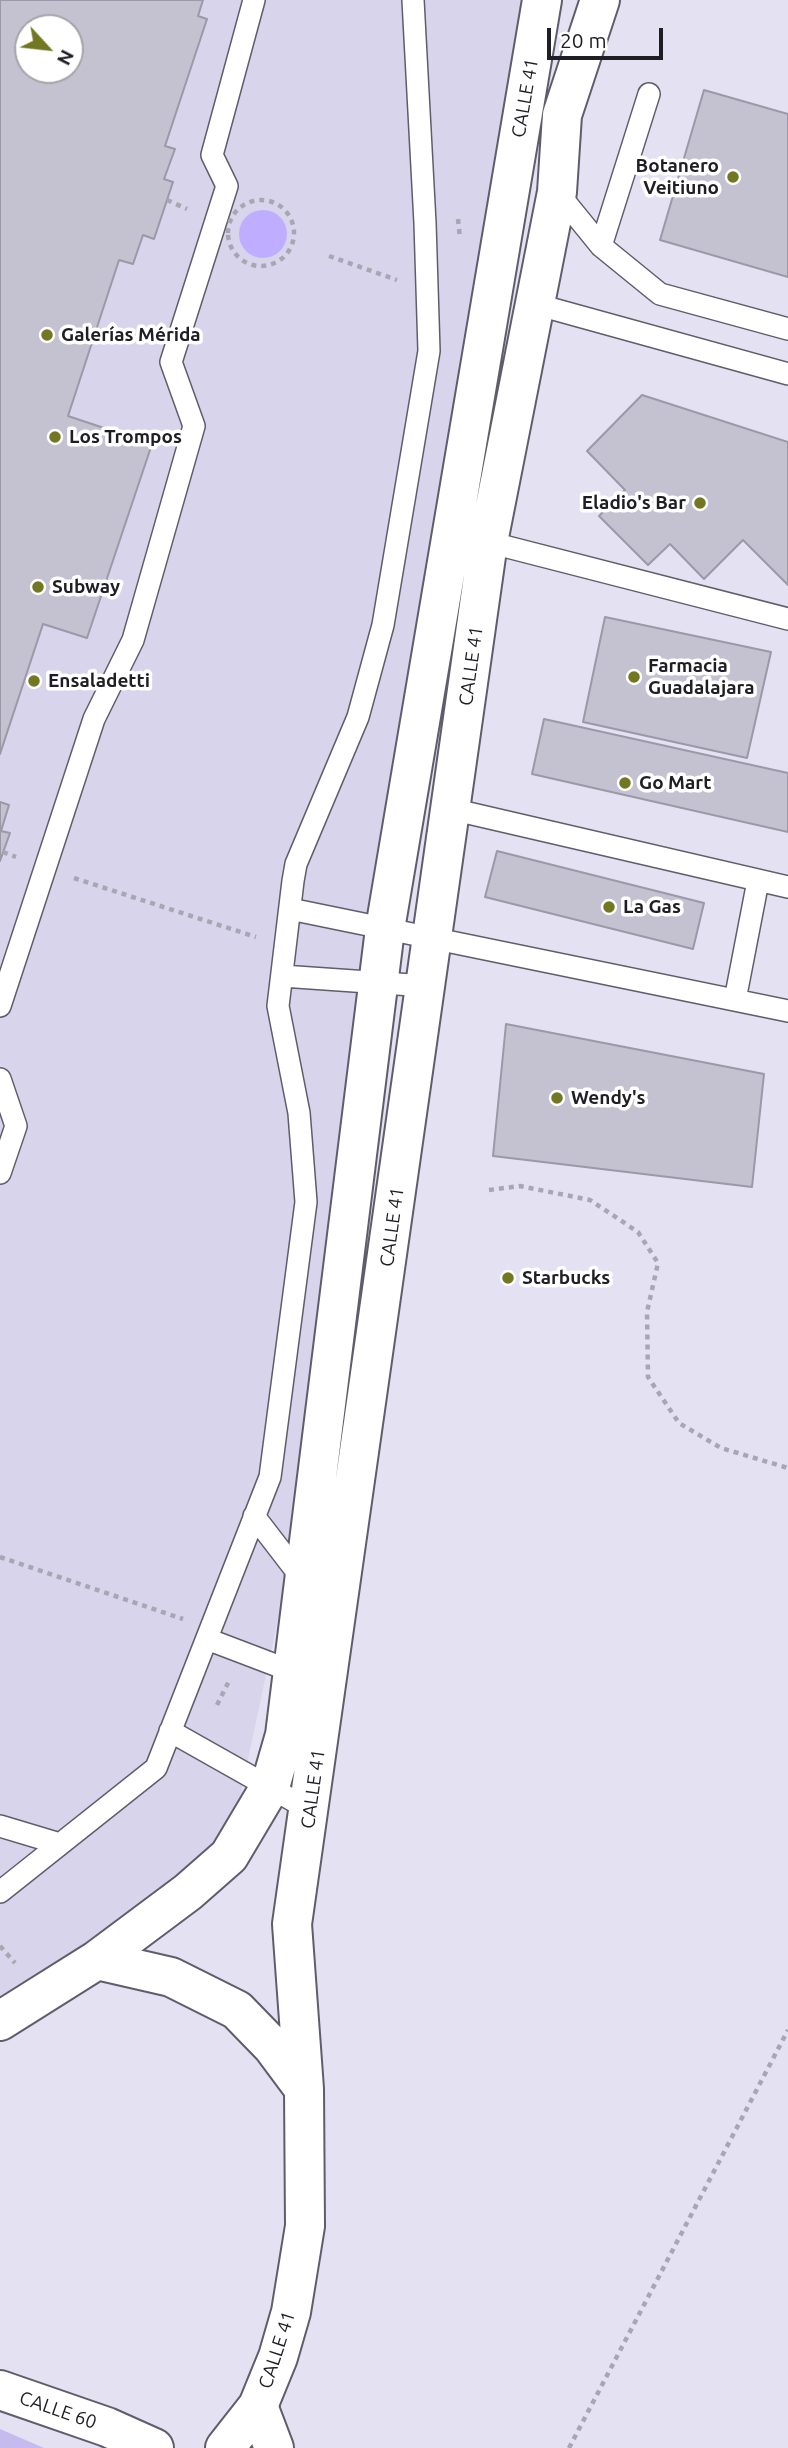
<!DOCTYPE html>
<meta charset="utf-8">
<style>
body{margin:0}
#map{position:relative;width:788px;height:2448px;overflow:hidden;background:#e4e1f2;font-family:Ubuntu,sans-serif}
canvas{display:block}
.north{position:absolute;left:14px;top:14px;width:70px;height:70px;box-sizing:border-box;background:#fff;border:2px solid #a5a5a7;border-radius:50%;rotate:117deg;font-size:19px;font-weight:700;line-height:28px;text-align:center;color:#1f1e24}
.north::after{content:'';display:block;margin:auto;width:24px;height:32px;background:#727821;clip-path:polygon(50% 0,100% 100%,50% 72%,0 100%)}
.scale{position:absolute;left:547px;top:28px;width:116px;height:32px;box-sizing:border-box;border:4px solid #1f1e24;border-top:0;padding-left:9px;font-size:21px;line-height:24px;white-space:nowrap;color:#1f1e24;-webkit-text-stroke:5px #fff;paint-order:stroke}
</style>
<div id="map">
<canvas width="788" height="2448"></canvas>
<div class="north">N</div>
<div class="scale">20 m</div>
</div>
<script>
const ctx = document.querySelector('canvas').getContext('2d');
ctx.lineJoin = 'round';
function paint(path, color) { ctx.fillStyle = color; ctx.fill(path, 'evenodd'); }
const toPath = rows => new Path2D(rows.map(r => 'M' + r).join(''));
function stroke(path, color, width, dash) { ctx.strokeStyle = color; ctx.lineWidth = width; ctx.lineCap = dash ? 'butt' : 'round'; ctx.setLineDash(dash || []); ctx.stroke(path); }
function write(font, color, halo, rows, align = 'center') {
  ctx.font = font + ' Ubuntu,sans-serif'; ctx.lineWidth = 7; ctx.setLineDash([]); ctx.textBaseline = 'middle'; ctx.strokeStyle = halo; ctx.fillStyle = color; for (const [text, x, y, turn = 0] of rows) {
    ctx.save(); ctx.translate(x, y); ctx.rotate((+turn || 0) * Math.PI / 180); ctx.textAlign = isNaN(turn) ? turn : align; if (halo) ctx.strokeText(text, 0, 0); ctx.fillText(text, 0, 0); ctx.restore();
  }
}
const built = toPath([
 [0,0,523,0,372,881,296,1535,235,1820,229,1856,0,2021],
 [28,28,70,28,70,70,28,70]
]);
const green = toPath([
 [0,2429,44,2448,0,2448]
]);
const water = toPath([
 '239 234a24 24 0 1 1 48 0a24 24 0 1 1-48 0Z'
]);
const building = toPath([
 [0,0,203,0,198,16,207,19,165,146,175,149,164,179,173,182,154,239,143,235,133,264,119,260,68,416,152,444,87,638,43,624,0,754,0,0],
 [28,28,70,28,70,70,28,70,28,28],
 [704,90,788,114,788,277,660,240,704,90],
 [642,395,788,442,788,585,743,540,704,579,670,544,648,565,599,516,625,490,587,451,642,395],
 [605,617,771,652,747,758,583,722,605,617],
 [544,719,788,773,788,832,532,774,544,719],
 [0,802,9,805,1,831,10,833,0,861,0,802],
 [497,851,704,903,693,949,485,897,497,851],
 [506,1024,764,1074,752,1187,493,1156,506,1024]
]);
const path = toPath([
 '228 233a33 33 0 1 1 66 0a33 33 0 1 1-66 0Z',
 [167,200,187,209],
 [458,219,460,238],
 [329,256,397,280],
 [3,852,16,857],
 [74,878,256,937],
 [489,1190,520,1186,590,1200,638,1232,658,1263,647,1312,648,1377,679,1423,721,1448,788,1468],
 [0,1557,183,1619],
 [217,1705,230,1679],
 [0,1946,15,1963],
 [569,2448,788,2030]
]);
const lane = toPath([
 [557,192,601,246,660,294,788,329],
 [601,246,649,94],
 [535,304,788,374],
 [488,542,788,619],
 [451,809,788,887],
 [290,909,788,1011],
 [282,976,426,986],
 [735,1000,758,881],
 [0,1006,94,719,133,640,194,426,171,362,227,186,212,155,254,0],
 [0,1079,16,1126,0,1173],
 [254,1516,304,1581],
 [207,1639,299,1674],
 [170,1731,310,1810],
 [0,1826,60,1844],
 [0,1892,156,1768,270,1477,306,1202,299,1113,278,1006,293,881,296,864,358,717,383,625,429,351,425,223,413,0]
]);
const secondary = toPath([
 [97,1960,171,1977,237,2010,272,2046,304,2089],
 [0,2021,97,1960,188,1892,229,1856,270,1787,285,1735,385,929,542,0],
 [225,2448,258,2406,278,2357,291,2312,305,2226,304,2089,292,1924,488,542,557,192,562,115,600,0]
]);
const primary = toPath([
 [0,2390,107,2427,154,2448],
 [258,2406,274,2448]
]);
const markers = [
 [733,177,7,"#727821"],
 [47,335,7,"#727821"],
 [55,437,7,"#727821"],
 [700,503,7,"#727821"],
 [38,587,7,"#727821"],
 [634,677,7,"#727821"],
 [34,681,7,"#727821"],
 [625,783,7,"#727821"],
 [609,907,7,"#727821"],
 [557,1098,7,"#727821"],
 [508,1278,7,"#727821"]
];
const streetNames = [
 ["CALLE 41",525,98,-80],
 ["CALLE 41",471,666,-82],
 ["CALLE 41",392,1227,-82],
 ["CALLE 41",313,1789,-82],
 ["CALLE 41",277,2350,-72],
 ["CALLE 60",58,2410,19]
];
const poiNames = [
 ["Botanero",719,166,"right"],
 ["Veitiuno",719,188,"right"],
 ["Galerías Mérida",61,335],
 ["Los Trompos",69,437],
 ["Eladio's Bar",686,503,"right"],
 ["Subway",52,587],
 ["Farmacia",648,666],
 ["Guadalajara",648,688],
 ["Ensaladetti",48,681],
 ["Go Mart",639,783],
 ["La Gas",623,907],
 ["Wendy's",571,1098],
 ["Starbucks",522,1278]
];
paint(built, '#d8d4ec');
paint(green, '#c5bbef');
paint(water, '#bfadff');
paint(building, '#c4c1d1');
stroke(building, '#9b98a8', 2);
stroke(lane, '#5f5d6b', 24);
stroke(secondary, '#5f5d6b', 42);
stroke(primary, '#5f5d6b', 42);
stroke(path, '#a9a6b4', 4.5, [5, 5]);
stroke(lane, '#fff', 21);
stroke(secondary, '#fff', 38);
stroke(primary, '#fff', 38);
for (const [x, y, r, color] of markers) { const dot = new Path2D(); dot.arc(x, y, r, 0, 2 * Math.PI); ctx.fillStyle = color; ctx.fill(dot); stroke(dot, '#fff', 2.5); }
write('19px', '#1f1e24', '#fff', streetNames);
write('bold 19px', '#1f1e24', '#fff', poiNames, 'left');
</script>
